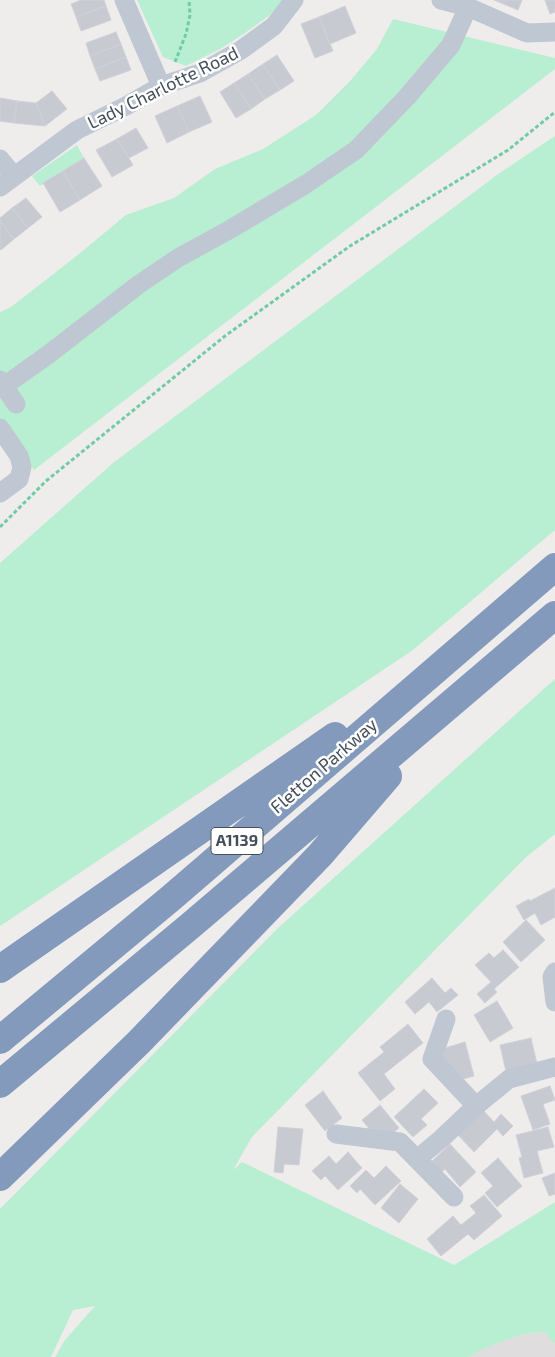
<!DOCTYPE html>
<style>
body{margin:0}
canvas{display:block;background:#efecec}
</style>
<canvas width="555" height="1357"></canvas>
<script>
const ctx = document.querySelector('canvas').getContext('2d');
ctx.lineJoin = 'round';
function paint(path, color) { ctx.fillStyle = color; ctx.fill(path, 'evenodd'); }
const toPath = rows => new Path2D(rows.map(r => 'M' + r).join(''));
function stroke(path, color, width, dash) { ctx.strokeStyle = color; ctx.lineWidth = width; ctx.lineCap = dash ? 'butt' : 'round'; ctx.setLineDash(dash || []); ctx.stroke(path); }
function write(font, color, halo, rows, align = 'center') {
  ctx.font = font + ' "Exo 2",sans-serif'; ctx.lineWidth = 5; ctx.setLineDash([]); ctx.textBaseline = 'middle'; ctx.strokeStyle = halo; ctx.fillStyle = color; for (const [text, x, y, turn = 0] of rows) {
    ctx.save(); ctx.translate(x, y); ctx.rotate((+turn || 0) * Math.PI / 180); ctx.textAlign = isNaN(turn) ? turn : align; if (halo) ctx.strokeText(text, 0, 0); ctx.fillText(text, 0, 0); ctx.restore();
  }
}
const education = toPath([
 [544,1332,555,1344,555,1357,468,1357,495,1344,523,1334]
]);
const green = toPath([
 [137,0,284,0,270,15,245,33,220,49,186,66,163,57],
 [393,19,555,58,555,69,34,470,0,418,0,312,11,307,79,254,126,215,174,198,215,169,263,149,316,115,351,80,377,49],
 [555,136,555,530,413,650,0,926,0,563,113,463,497,175],
 [77,145,84,158,40,186,32,176],
 [555,679,555,834,525,858,252,1137,233,1170,242,1162,454,1265,555,1202,555,1344,544,1332,523,1334,495,1344,468,1357,55,1357,65,1340,95,1306,73,1310,51,1357,0,1357,0,1209,278,928]
]);
const building = toPath([
 [81,0,104,0,106,6,76,17,71,4,81,0],
 [494,0,522,0,518,10,494,0],
 [545,0,555,0,555,12,550,14,545,0],
 [106,6,111,20,81,31,76,17,106,6],
 [345,6,356,33,330,44,319,17,345,6],
 [319,17,333,51,315,58,301,24,319,17],
 [116,32,121,44,90,56,86,43,116,32],
 [121,44,126,57,95,69,90,56,121,44],
 [277,55,294,81,280,90,263,64,277,55],
 [126,57,131,70,100,81,95,69,126,57],
 [263,64,280,90,265,99,248,74,263,64],
 [248,74,265,99,251,109,234,83,248,74],
 [234,83,251,109,236,118,220,92,234,83],
 [52,91,67,109,45,126,36,103,52,91],
 [200,96,212,122,189,132,177,106,200,96],
 [0,98,17,101,14,123,0,121,0,98],
 [17,101,36,103,45,126,14,123,17,101],
 [177,106,189,132,167,143,155,116,177,106],
 [136,128,148,148,129,158,117,139,136,128],
 [117,139,133,165,112,177,96,150,117,139],
 [84,158,102,186,80,200,63,171,84,158],
 [63,171,80,200,60,212,43,183,63,171],
 [26,198,42,217,28,228,12,208,26,198],
 [12,208,28,228,14,239,0,221,0,218,12,208],
 [0,221,14,239,1,250,0,249,0,221],
 [555,888,555,917,541,925,535,913,524,920,516,906,529,899,530,901,555,888],
 [526,920,545,940,521,962,503,942,526,920],
 [503,950,519,967,494,989,497,992,485,1003,477,994,491,982,475,965,489,953,494,958,503,950],
 [432,978,445,993,451,988,458,995,437,1012,429,1002,415,1014,405,1002,432,978],
 [497,1001,513,1028,490,1042,474,1015,497,1001],
 [408,1024,423,1043,384,1074,395,1089,380,1101,358,1073,384,1052,380,1047,408,1024],
 [531,1038,537,1064,506,1072,500,1045,531,1038],
 [465,1042,474,1076,452,1082,438,1050,465,1042],
 [550,1086,555,1100,543,1104,550,1124,533,1130,521,1096,550,1086],
 [424,1089,438,1103,421,1119,427,1125,413,1137,394,1117,424,1089],
 [323,1091,342,1118,325,1131,305,1105,323,1091],
 [380,1105,399,1128,381,1143,362,1120,380,1105],
 [483,1110,494,1122,501,1114,513,1126,503,1136,497,1129,474,1152,458,1135,483,1110],
 [278,1127,303,1129,299,1165,284,1164,283,1173,274,1172,278,1127],
 [548,1127,554,1147,537,1151,543,1173,524,1178,519,1158,522,1157,516,1135,548,1127],
 [450,1144,476,1172,460,1187,445,1169,436,1177,427,1166,450,1144],
 [348,1152,362,1168,338,1190,325,1176,321,1180,312,1171,329,1156,336,1164,348,1152],
 [498,1158,522,1186,497,1207,485,1193,493,1186,481,1173,498,1158],
 [386,1166,401,1181,375,1205,360,1189,357,1193,350,1186,366,1170,374,1178,386,1166],
 [555,1173,555,1194,549,1196,542,1178,555,1173],
 [400,1184,418,1199,399,1223,381,1208,400,1184],
 [484,1195,502,1216,474,1240,468,1234,441,1256,427,1239,453,1216,461,1225,476,1213,470,1206,484,1195]
]);
const path = toPath([
 [175,62,186,34,190,15,189,0],
 [0,527,46,481,225,336,350,246,508,150,555,112]
]);
const minor = toPath([
 [124,0,161,86],
 [441,0,468,7,527,33,555,32],
 [0,159,14,176],
 [0,187,77,130,126,106,161,86,200,73,241,50,274,26,294,0],
 [0,380,16,404],
 [4,386,49,354,138,285,178,258,229,230,306,184,356,150,407,97,451,45,468,7],
 [0,428,19,456,22,467,19,479,0,493],
 [555,972,552,977,555,1002],
 [446,1019,432,1059,476,1106],
 [336,1134,400,1142,454,1197],
 [417,1159,441,1139,476,1106,509,1079,555,1067]
]);
const highway = toPath([
 [0,969,335,736],
 [0,1040,171,898,555,567],
 [0,1084,190,926,555,615],
 [0,1177,139,1042,320,855,388,776]
]);
const shields = [
 [237,841,52]
];
const shieldNames = [
 ["A1139",237,841]
];
const streetNames = [
 ["Lady Charlotte Road",163,88,-26],
 ["Fletton Parkway",324,766,-41]
];
paint(education, '#e0ddde');
paint(green, '#b8eed2');
paint(building, '#c8cad2');
stroke(building, '#d0d1d8', 1);
stroke(path, '#70cca6', 3, [4, 2.5]);
stroke(minor, '#bfc7d2', 19);
stroke(highway, '#839abc', 28);
for (const [x, y, w] of shields) { const box = new Path2D(); box.roundRect(x - w / 2, y - 13.5, w, 27, 4); ctx.fillStyle = '#fff'; ctx.fill(box); stroke(box, '#444e59', 1); }
write('bold 16px', '#444e59', null, shieldNames);
write('18px', '#444e59', '#fff', streetNames);
</script>
